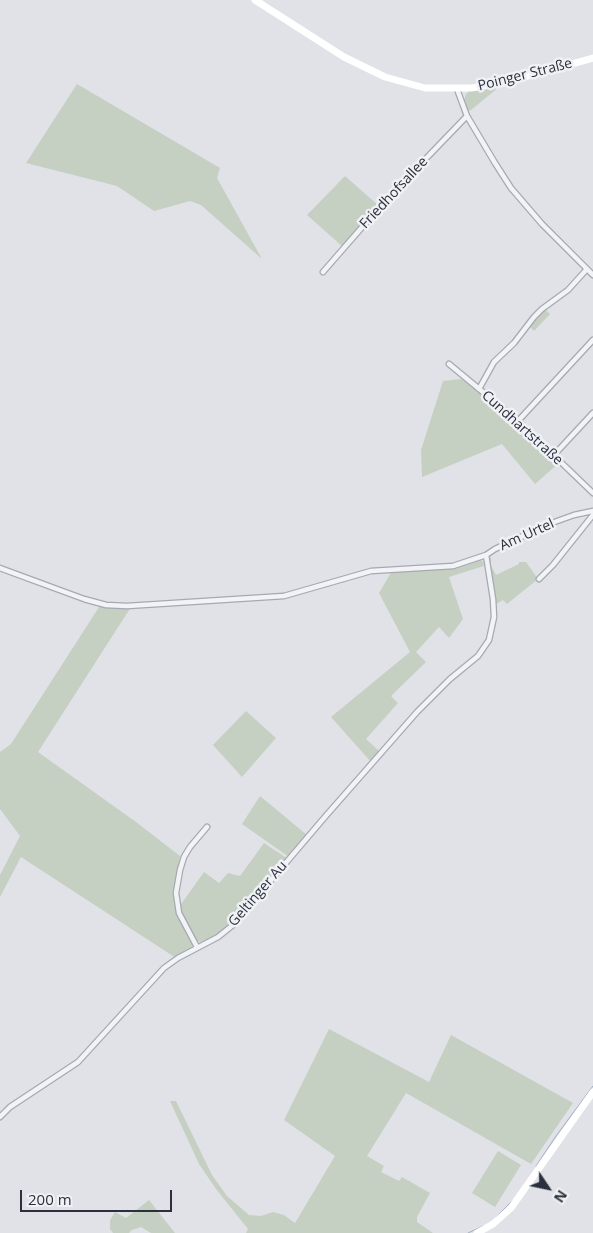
<!DOCTYPE html>
<meta charset="utf-8">
<style>
body{margin:0}
#map{position:relative;width:593px;height:1233px;overflow:hidden;background:#e0e2e7;font-family:"Open Sans",sans-serif}
canvas{display:block}
.north{position:absolute;left:523px;top:1163px;width:50px;height:50px;-webkit-text-stroke:4px #eff1f5;paint-order:stroke;rotate:124deg;font-size:14px;font-weight:700;line-height:20px;text-align:center;color:#2a303d}
.north::after{content:'';display:block;margin:auto;width:18px;height:22px;background:#2a303d;clip-path:polygon(50% 0,100% 100%,50% 72%,0 100%)}
.scale{position:absolute;left:20px;top:1190px;width:152px;height:22px;box-sizing:border-box;border:2px solid #2a303d;border-top:0;padding-left:6px;font-size:15px;line-height:18px;white-space:nowrap;color:#2a303d;-webkit-text-stroke:4px #eff1f5;paint-order:stroke}
</style>
<div id="map">
<canvas width="593" height="1233"></canvas>
<div class="north">N</div>
<div class="scale">200 m</div>
</div>
<script>
const ctx = document.querySelector('canvas').getContext('2d');
ctx.lineJoin = 'round';
function paint(path, color) { ctx.fillStyle = color; ctx.fill(path, 'evenodd'); }
const toPath = rows => new Path2D(rows.map(r => 'M' + r).join(''));
function stroke(path, color, width, dash) { ctx.strokeStyle = color; ctx.lineWidth = width; ctx.lineCap = dash ? 'butt' : 'round'; ctx.setLineDash(dash || []); ctx.stroke(path); }
function write(font, color, halo, rows, align = 'center') {
  ctx.font = font + ' "Open Sans",sans-serif'; ctx.lineWidth = 5; ctx.setLineDash([]); ctx.textBaseline = 'middle'; ctx.strokeStyle = halo; ctx.fillStyle = color; for (const [text, x, y, turn = 0] of rows) {
    ctx.save(); ctx.translate(x, y); ctx.rotate((+turn || 0) * Math.PI / 180); ctx.textAlign = isNaN(turn) ? turn : align; if (halo) ctx.strokeText(text, 0, 0); ctx.fillText(text, 0, 0); ctx.restore();
  }
}
const green = toPath([
 [77,84,220,168,217,178,262,259,201,205,190,201,154,211,117,186,26,163],
 [499,87,471,110,467,111,464,101,466,94,471,90],
 [345,176,379,206,343,247,307,215],
 [545,309,550,314,534,331,530,327,535,318],
 [461,379,478,390,517,422,540,447,552,458,560,462,535,484,502,444,422,477,421,450,443,381],
 [491,557,491,566,496,575,519,564,519,562,526,562,538,579,507,604,503,600,496,604,489,564,489,558],
 [481,559,483,562,484,566,449,577,463,619,449,638,439,627,416,652,426,662,391,696,398,703,366,739,379,751,371,762,331,717,410,652,379,593,393,569,454,568],
 [101,604,131,607,38,752,136,822,180,856,174,892,175,906,177,914,193,943,191,948,176,958,21,857,0,897,0,875,20,836,0,809,0,752,11,744],
 [246,711,276,738,242,777,213,745],
 [260,796,307,835,289,857,242,824],
 [264,843,288,859,235,921,218,936,201,942,198,941,194,937,180,912,179,907,204,872,219,883,228,873,240,876],
 [329,1029,429,1082,451,1035,573,1103,531,1164,406,1093,367,1156,384,1166,381,1172,399,1181,402,1177,430,1193,417,1217,417,1222,433,1233,246,1233,248,1229,216,1189,199,1164,170,1101,176,1101,212,1175,227,1196,249,1215,261,1216,273,1212,284,1215,295,1223,335,1156,284,1120],
 [498,1151,521,1165,495,1207,472,1193],
 [149,1200,175,1233,151,1233,141,1227,132,1230,129,1233,113,1233,110,1229,110,1220,115,1212,126,1218]
]);
const stream = toPath([
 [536,1166,556,1136,593,1086],
 [496,1217,513,1200],
 [468,1233,483,1226]
]);
const street = toPath([
 [457,89,467,116,495,163,511,188,542,224,593,275],
 [323,272,384,202,467,116],
 [449,364,518,421,593,493],
 [479,389,494,362,514,343,534,317,542,309,568,290,587,269],
 [518,421,593,340],
 [553,456,593,413],
 [0,568,84,599,106,605,127,606,284,596,371,571,453,566,486,555],
 [539,579,553,565,593,515],
 [197,947,179,913,176,893,180,870,184,857,190,847,207,827],
 [0,1117,10,1107,78,1062,164,968,178,958,218,937,233,925,324,818,417,712,450,679,478,656,489,640,494,617,493,599,486,555,495,549,549,524,574,515,593,511]
]);
const secondary = toPath([
 [255,0,344,57,385,77,425,88,471,88,503,83,593,58],
 [477,1233,493,1224,511,1208,593,1092]
]);
const streetNames = [
 ["Poinger Straße",525,75,-14],
 ["Friedhofsallee",394,193,-47],
 ["Cundhartstraße",522,428,42],
 ["Am Urtel",527,535,-24],
 ["Geltinger Au",258,894,-49]
];
paint(green, '#c5d0c2');
stroke(stream, '#9fafc3', 1);
stroke(street, '#a6a9b1', 7);
stroke(street, '#f2f3f6', 4.5);
stroke(secondary, '#fff', 7);
write('14px', '#2a303d', '#eff1f5', streetNames);
</script>
